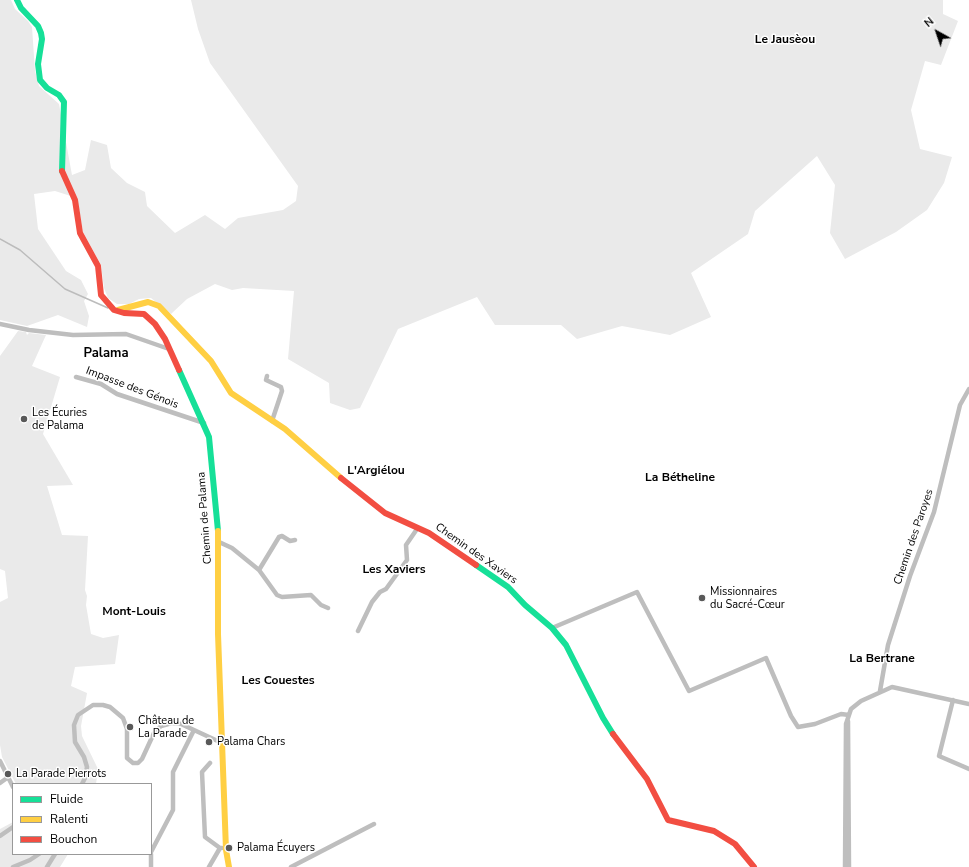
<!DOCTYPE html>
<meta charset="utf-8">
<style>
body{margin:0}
#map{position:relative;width:969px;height:867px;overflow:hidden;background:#fff;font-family:"Nunito Sans",sans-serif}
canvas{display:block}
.legend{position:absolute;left:12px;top:783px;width:140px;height:72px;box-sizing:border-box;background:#fff;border:1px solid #999;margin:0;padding:5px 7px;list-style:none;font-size:12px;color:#000}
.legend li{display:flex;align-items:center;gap:8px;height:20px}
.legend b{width:20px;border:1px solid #999}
.north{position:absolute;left:917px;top:12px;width:40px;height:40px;-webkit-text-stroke:3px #fff;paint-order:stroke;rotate:320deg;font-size:11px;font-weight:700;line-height:16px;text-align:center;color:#000}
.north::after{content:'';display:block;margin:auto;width:14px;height:18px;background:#000;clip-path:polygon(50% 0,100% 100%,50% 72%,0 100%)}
</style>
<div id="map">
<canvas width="969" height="867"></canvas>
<ul class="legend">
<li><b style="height:5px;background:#16e098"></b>Fluide</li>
<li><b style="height:5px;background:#ffcf43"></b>Ralenti</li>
<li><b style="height:5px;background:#f24e42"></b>Bouchon</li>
</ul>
<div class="north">N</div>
</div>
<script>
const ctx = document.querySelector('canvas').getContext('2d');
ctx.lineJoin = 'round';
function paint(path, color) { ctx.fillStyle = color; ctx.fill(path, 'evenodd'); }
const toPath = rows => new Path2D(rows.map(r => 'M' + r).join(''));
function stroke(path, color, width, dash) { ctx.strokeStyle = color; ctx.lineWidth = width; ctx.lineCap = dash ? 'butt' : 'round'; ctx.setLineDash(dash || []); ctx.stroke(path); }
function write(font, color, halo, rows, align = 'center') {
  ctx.font = font + ' "Nunito Sans",sans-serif'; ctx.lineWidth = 3; ctx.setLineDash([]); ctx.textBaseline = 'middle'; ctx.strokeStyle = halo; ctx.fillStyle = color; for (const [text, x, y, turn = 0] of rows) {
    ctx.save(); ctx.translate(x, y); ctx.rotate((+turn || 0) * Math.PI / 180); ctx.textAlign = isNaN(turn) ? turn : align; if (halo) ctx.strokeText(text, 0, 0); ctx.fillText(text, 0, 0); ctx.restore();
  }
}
const green = toPath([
 [0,0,11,0,15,9,28,21,32,27,35,71,39,86,59,104,72,175,85,170,91,140,107,145,111,168,127,183,145,192,147,206,175,233,205,215,225,229,238,218,283,210,296,201,298,186,210,63,198,29,191,0,943,0,943,14,958,21,941,65,925,61,911,110,920,149,952,157,944,183,927,210,896,232,845,259,830,233,835,185,817,156,755,211,748,234,691,273,711,317,670,335,622,326,577,339,561,325,495,325,477,297,398,329,360,408,350,410,330,403,329,383,288,359,294,291,243,288,232,290,215,284,187,299,171,314,151,298,139,299,129,304,117,304,108,298,104,288,101,265,83,232,77,198,55,191,34,194,38,229,66,271,81,280,88,294,84,301,89,316,87,327,58,315,27,326,0,320],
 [18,331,26,332,27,335,29,333,46,335,32,366,60,377,43,434,73,485,47,486,62,535,88,536,85,590,87,596,86,605,91,634,103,638,119,635,115,664,75,667,71,686,87,693,81,726,82,736,98,769,96,784,16,784,2,757,0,745,0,602,8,598,5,571,0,569,0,356],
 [13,822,13,854,68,854,60,867,0,867,0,829]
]);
const stream = toPath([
 [0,239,20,250,65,289,108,308]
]);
const street = toPath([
 [0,324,29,330,73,335,126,334,169,349],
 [267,376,266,380,281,387,282,391,272,421],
 [76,377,101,384,117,394,204,423],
 [219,542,232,548,259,570,277,595,282,597,311,595,321,605,328,608],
 [259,570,279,537,282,536,290,541,295,540],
 [552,628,637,592,689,691,766,658,791,716,798,727,815,724,841,714,849,715],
 [358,631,372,602,380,592,386,589,407,560,406,545,417,529],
 [880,691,888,645,910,576,934,512,960,405,969,389],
 [953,700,939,756,969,769],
 [848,721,849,867],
 [0,761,13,787],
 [210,763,202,772,205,837,220,848],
 [0,783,7,778],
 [82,784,85,778,87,767,84,757,75,742,74,725,78,715,93,705,103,705,110,707,123,718,127,729,127,758,133,763,138,763,142,759,154,733,161,726,172,723,181,724,222,743],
 [0,836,13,827],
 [151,852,173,810,173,772,194,730],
 [151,854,151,867],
 [13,867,30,860,39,854],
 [47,867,55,854],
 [209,867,220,848,222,848],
 [291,867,374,824],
 [845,867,846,724,851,709,861,701,892,687,969,704]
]);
const fast = toPath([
 [17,0,21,8,38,26,41,33,42,39,38,64,40,80,47,88,59,95,64,102,62,171],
 [179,370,209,437,218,531],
 [476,565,508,587,525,605,552,628,566,645,603,718,613,734]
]);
const slow = toPath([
 [118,310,148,302,159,306,211,361,231,393,285,429,341,478],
 [218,531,218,634,226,850,229,867]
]);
const jam = toPath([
 [62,171,75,200,80,233,98,266,101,295,114,310,124,313,144,314,155,324,165,339,179,370],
 [341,478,385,513,429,533,476,565],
 [613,734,647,779,668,820,714,831,735,844,754,867]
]);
const markers = [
 [24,419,4,"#595959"],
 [702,598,4,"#595959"],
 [130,727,4,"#595959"],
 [209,742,4,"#595959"],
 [8,774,4,"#595959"],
 [229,848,4,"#595959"]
];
const streetNames = [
 ["Impasse des Génois",132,388,21],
 ["Chemin de Palama",205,518,-94],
 ["Chemin des Paroyes",914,537,-71],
 ["Chemin des Xaviers",476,554,35]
];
const poiNames = [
 ["Les Écuries",32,413],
 ["de Palama",32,426],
 ["Missionnaires",710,592],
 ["du Sacré-Cœur",710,605],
 ["Château de",138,721],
 ["La Parade",138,734],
 ["Palama Chars",217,742],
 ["La Parade Pierrots",16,774],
 ["Palama Écuyers",237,848]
];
const neighbourhoodNames = [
 ["Le Jausèou",785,40],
 ["L'Argiélou",376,471],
 ["La Bétheline",680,478],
 ["Les Xaviers",394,570],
 ["Mont-Louis",134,612],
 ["La Bertrane",882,659],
 ["Les Couestes",278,681]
];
const quarterNames = [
 ["Palama",106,354]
];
paint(green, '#eaeaea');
stroke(stream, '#bcbcbc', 1.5);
stroke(street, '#bebebe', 4.5);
stroke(fast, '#16e098', 6);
stroke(slow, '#ffcf43', 6);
stroke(jam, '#f24e42', 6);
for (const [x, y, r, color] of markers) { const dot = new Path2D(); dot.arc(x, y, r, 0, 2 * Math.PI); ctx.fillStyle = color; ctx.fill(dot); stroke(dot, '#fff', 1.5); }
write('11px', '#000', '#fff', streetNames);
write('11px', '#000', '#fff', poiNames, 'left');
write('bold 12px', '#000', '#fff', neighbourhoodNames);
write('bold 13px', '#000', '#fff', quarterNames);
</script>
